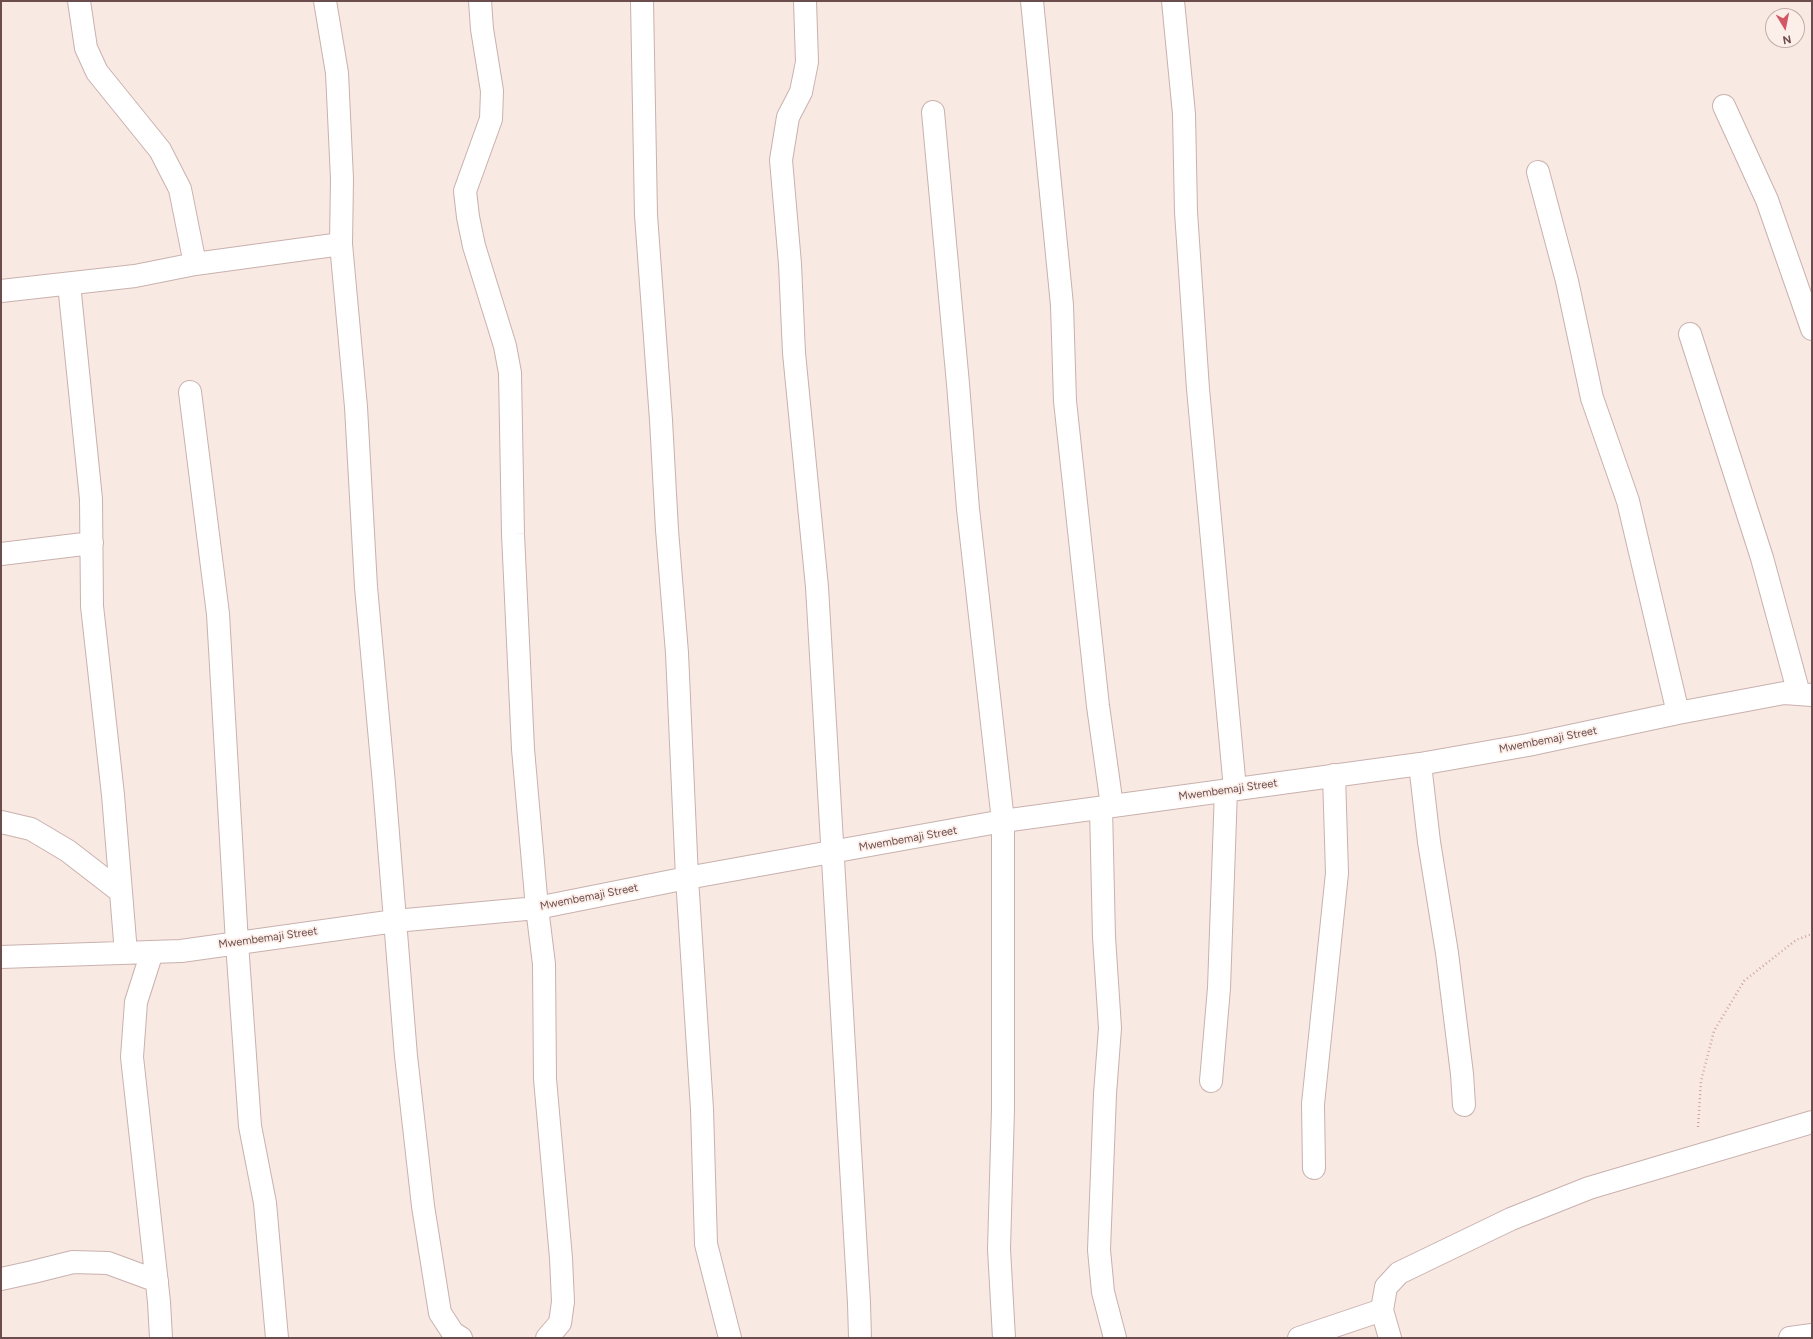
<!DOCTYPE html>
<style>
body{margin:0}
#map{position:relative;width:1813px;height:1339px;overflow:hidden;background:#f8e9e3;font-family:Figtree,sans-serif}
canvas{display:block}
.frame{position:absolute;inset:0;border:2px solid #6c4d4d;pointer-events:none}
.north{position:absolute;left:1765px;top:8px;width:40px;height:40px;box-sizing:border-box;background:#fceee8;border:1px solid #c2aeaa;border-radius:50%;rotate:170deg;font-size:11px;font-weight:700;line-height:16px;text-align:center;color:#6c4d4d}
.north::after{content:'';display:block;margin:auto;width:14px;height:18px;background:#d25866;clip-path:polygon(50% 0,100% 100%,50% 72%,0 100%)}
</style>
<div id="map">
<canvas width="1813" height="1339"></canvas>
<div class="frame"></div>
<div class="north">N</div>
</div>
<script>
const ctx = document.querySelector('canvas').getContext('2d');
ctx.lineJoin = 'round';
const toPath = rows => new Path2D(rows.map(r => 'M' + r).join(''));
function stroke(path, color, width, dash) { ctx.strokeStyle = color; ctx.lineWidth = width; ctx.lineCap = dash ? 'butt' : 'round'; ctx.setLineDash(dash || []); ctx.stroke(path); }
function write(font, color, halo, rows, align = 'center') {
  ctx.font = font + ' Figtree,sans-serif'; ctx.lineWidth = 3.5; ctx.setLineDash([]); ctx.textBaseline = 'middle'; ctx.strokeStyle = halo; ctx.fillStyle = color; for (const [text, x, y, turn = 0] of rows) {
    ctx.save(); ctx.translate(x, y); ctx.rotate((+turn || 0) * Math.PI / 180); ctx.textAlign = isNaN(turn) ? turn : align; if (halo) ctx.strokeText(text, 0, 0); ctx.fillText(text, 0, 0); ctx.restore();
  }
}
const path = toPath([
 [1698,1127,1701,1081,1714,1031,1744,981,1796,940,1812,934]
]);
const minor = toPath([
 [79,1,86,48,97,72,160,150,180,189,195,264],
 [325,1,337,73,342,179,341,244,356,407,366,587,384,784,406,1056,423,1206,440,1313,453,1333,461,1338],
 [480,1,482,29,492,91,491,119,465,191,468,217,474,246,505,346,510,373,513,534,523,749,537,908,544,964,545,1079,561,1258,563,1302,560,1323,547,1338],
 [642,1,646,215,661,420,667,530,677,653,687,878,702,1109,706,1244,730,1338],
 [805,1,807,62,801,92,788,117,781,160,790,264,794,353,817,587,859,1303,860,1338],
 [1032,1,1062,305,1065,401,1098,706,1112,806],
 [1173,1,1184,114,1186,212,1198,389,1235,789],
 [1724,106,1767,200,1812,329],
 [933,112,958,384,968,509,1003,821,1003,1109,999,1249,1004,1338],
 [1538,172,1567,281,1592,398,1628,501,1678,713],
 [69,284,91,499,92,606,113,795,126,953],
 [1,291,135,276,195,264,341,244],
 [1690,334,1762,558,1799,694],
 [190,392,218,614,237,943,250,1126,265,1203,277,1338],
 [1,554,92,543],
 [1420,764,1429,842,1447,953,1462,1074,1464,1105],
 [1101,808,1104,937,1110,1028,1105,1094,1099,1250,1103,1292,1115,1338],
 [1,822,31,829,68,851,121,892],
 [152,952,136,1002,132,1057,159,1302,161,1338],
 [1,957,181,951,395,921,537,908,687,878,1003,821,1420,764,1528,745,1678,713,1784,693,1812,695],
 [1211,1081,1219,988,1226,790],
 [1314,1168,1313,1104,1337,873,1334,775],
 [1,1279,33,1272,73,1262,108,1263,157,1281],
 [1299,1338,1382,1310],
 [1390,1338,1382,1310,1386,1287,1399,1273,1511,1219,1589,1188,1812,1122],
 [1790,1338,1812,1335]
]);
const streetNames = [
 ["Mwembemaji Street",1548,740,-11],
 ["Mwembemaji Street",1228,790,-8],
 ["Mwembemaji Street",908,839,-10],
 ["Mwembemaji Street",589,897,-11],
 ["Mwembemaji Street",268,938,-8]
];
stroke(minor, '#c9b1ae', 24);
stroke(path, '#cea5a2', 2.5, [1, 3]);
stroke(minor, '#fff', 22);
write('11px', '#6c4d4d', '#fceee8', streetNames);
</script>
